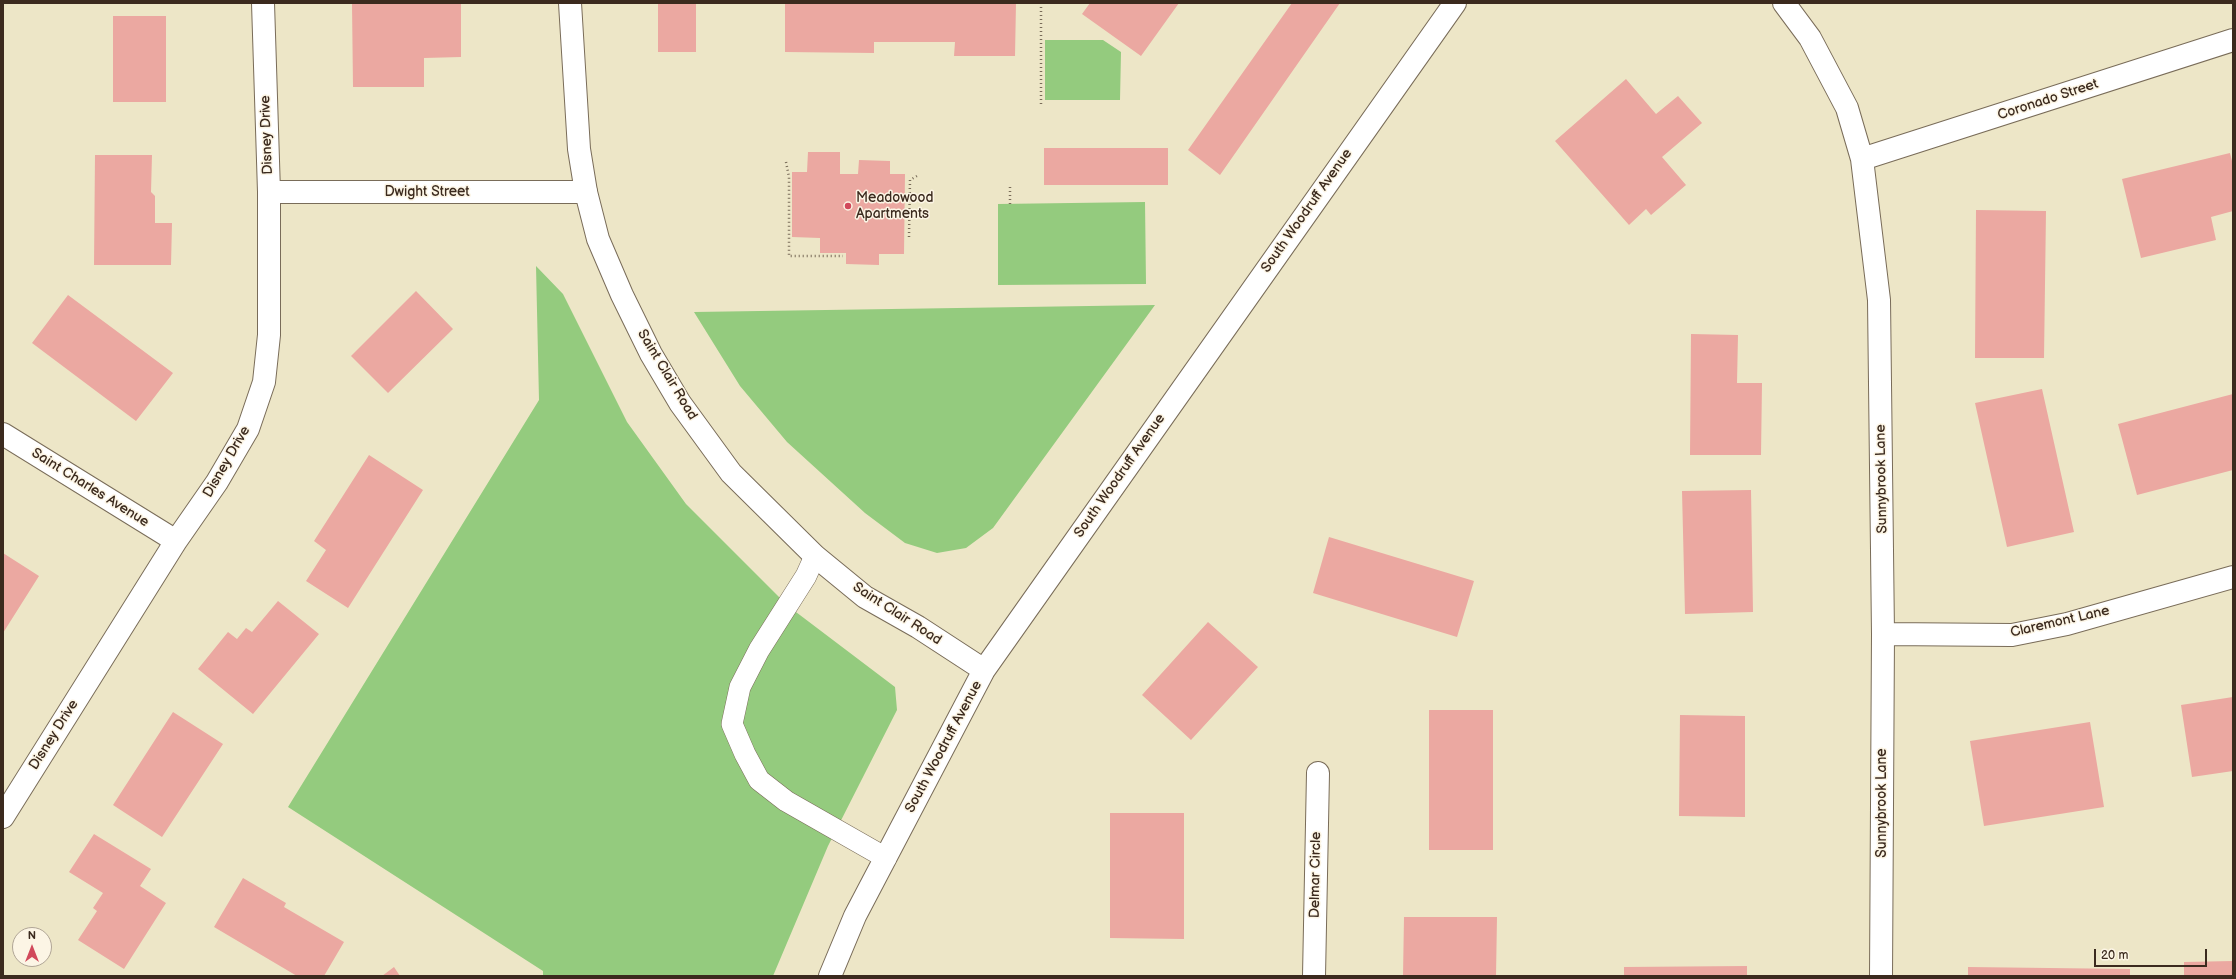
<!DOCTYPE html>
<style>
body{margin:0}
#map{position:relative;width:2236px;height:979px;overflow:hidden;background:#ede6c7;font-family:"Balsamiq Sans",sans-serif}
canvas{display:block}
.frame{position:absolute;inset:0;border:4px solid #3b2a1e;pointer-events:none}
.north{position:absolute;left:12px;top:927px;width:40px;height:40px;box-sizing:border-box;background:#fcf5e5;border:1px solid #afa495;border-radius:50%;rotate:0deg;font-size:11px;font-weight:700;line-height:16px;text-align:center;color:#3b2a1e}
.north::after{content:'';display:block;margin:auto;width:14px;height:18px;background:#d1495b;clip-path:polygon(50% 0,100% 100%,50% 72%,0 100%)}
.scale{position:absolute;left:2094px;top:949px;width:113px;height:18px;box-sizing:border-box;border:2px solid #3b2a1e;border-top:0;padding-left:5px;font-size:12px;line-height:14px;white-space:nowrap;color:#3b2a1e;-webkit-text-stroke:3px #fcf5e5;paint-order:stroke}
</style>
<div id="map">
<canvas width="2236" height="979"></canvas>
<div class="frame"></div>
<div class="north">N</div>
<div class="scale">20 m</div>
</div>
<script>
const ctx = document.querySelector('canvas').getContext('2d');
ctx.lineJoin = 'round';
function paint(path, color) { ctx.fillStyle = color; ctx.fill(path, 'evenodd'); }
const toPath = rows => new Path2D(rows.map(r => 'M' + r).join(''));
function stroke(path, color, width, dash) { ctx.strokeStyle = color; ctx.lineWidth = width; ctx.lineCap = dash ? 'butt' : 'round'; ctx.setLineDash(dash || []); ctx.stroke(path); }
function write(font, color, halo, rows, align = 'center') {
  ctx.font = font + ' "Balsamiq Sans",sans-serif'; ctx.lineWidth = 3; ctx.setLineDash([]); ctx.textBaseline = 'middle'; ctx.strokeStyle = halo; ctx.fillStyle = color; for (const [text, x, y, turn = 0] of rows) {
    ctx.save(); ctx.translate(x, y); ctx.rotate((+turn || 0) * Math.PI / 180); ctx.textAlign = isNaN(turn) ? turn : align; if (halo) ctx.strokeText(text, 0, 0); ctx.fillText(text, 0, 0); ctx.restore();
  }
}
const green = toPath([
 [1045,40,1103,40,1121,52,1120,100,1045,100],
 [1145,202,1146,284,998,285,998,204],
 [536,266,563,294,627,422,686,504,788,606,895,687,897,710,828,846,773,976,543,976,543,971,288,807,539,400],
 [1155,305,993,528,966,548,937,553,905,543,865,513,787,442,740,386,694,312]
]);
const building = toPath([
 [461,3,461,57,424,58,424,87,353,87,352,4],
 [658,3,696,3,696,52,658,52],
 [785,3,1016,3,1015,56,954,56,955,42,874,42,874,53,785,52],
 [1090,3,1179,3,1141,56,1082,14],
 [1292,3,1340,3,1220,175,1188,150],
 [113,16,166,16,166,102,113,102],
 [1626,79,1656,114,1678,96,1702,123,1662,157,1686,185,1651,215,1646,209,1629,225,1555,141],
 [1044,148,1168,148,1168,185,1044,185],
 [808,152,840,152,840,174,858,174,859,160,890,161,890,174,905,174,904,254,879,254,879,265,846,264,846,253,820,253,820,238,792,237,792,172,807,172],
 [2230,153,2233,165,2233,211,2211,217,2216,240,2141,258,2122,179],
 [95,155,152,155,151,192,155,196,155,223,172,223,171,265,94,265],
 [1976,210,2046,211,2044,358,1975,358],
 [416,291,453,329,388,393,351,356],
 [68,295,173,373,136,421,32,343],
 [1691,334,1738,335,1737,383,1762,383,1761,455,1690,455],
 [2042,389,2074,532,2007,547,1975,403],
 [2233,394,2233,470,2137,495,2118,424],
 [369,455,423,490,348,608,306,581,326,550,314,541],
 [1751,490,1753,612,1685,614,1682,491],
 [1329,537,1474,581,1457,637,1313,593],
 [3,553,39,576,3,633],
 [278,601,319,634,253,714,198,669,228,632,237,639,246,628,252,632],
 [1208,622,1258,667,1191,740,1142,695],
 [2233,697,2233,771,2192,777,2181,705],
 [1429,710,1493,710,1493,850,1429,850],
 [173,712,223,744,162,837,113,805],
 [1680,715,1745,716,1745,817,1679,816],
 [2090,722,2104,807,1984,826,1970,741],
 [1110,813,1184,813,1184,939,1110,938],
 [94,834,151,869,140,886,166,903,124,969,78,940,97,911,93,908,103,893,69,872],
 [243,878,286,903,284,907,344,942,324,976,297,976,214,927],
 [1404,917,1497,917,1496,976,1403,976],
 [2233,961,2233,976,2184,976,2184,962],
 [1747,966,1747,976,1624,976,1624,967],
 [394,967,400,976,382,976],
 [1968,967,2130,969,2130,976,1968,976]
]);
const path = toPath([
 [1041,104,1041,3],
 [786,162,789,177,789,256,843,256],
 [1010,187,1010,204],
 [909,237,910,180,917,176]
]);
const lane = toPath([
 [815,556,806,576,759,650,740,687,732,724,745,754,759,780,786,801,886,858]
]);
const street = toPath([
 [1784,3,1810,38,1847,108,1862,159,1879,300,1883,634,1881,976],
 [1862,159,2233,40],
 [269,192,586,192],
 [3,434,176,541],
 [1883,634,2012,635,2067,624,2233,577],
 [3,817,176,541,217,482,248,429,264,382,269,335,269,192,263,3],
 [1314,976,1318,773]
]);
const secondary = toPath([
 [570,3,579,149,586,192,598,239,622,295,651,354,680,403,731,473,815,556,865,597,918,627,984,670],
 [830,976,855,916,984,670,1455,3]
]);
const markers = [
 [848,206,4,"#d1495b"]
];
const streetNames = [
 ["Coronado Street",2048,100,-18],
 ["Disney Drive",267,135,-92],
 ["Dwight Street",427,192],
 ["South Woodruff Avenue",1307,211,-55],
 ["Saint Clair Road",667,375,59],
 ["Disney Drive",227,462,-60],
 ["South Woodruff Avenue",1120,476,-55],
 ["Sunnybrook Lane",1882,479,-91],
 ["Saint Charles Avenue",90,488,32],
 ["Saint Clair Road",897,614,33],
 ["Claremont Lane",2060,622,-13],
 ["Disney Drive",54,735,-58],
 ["South Woodruff Avenue",944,747,-62],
 ["Sunnybrook Lane",1882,803,-90],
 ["Delmar Circle",1316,875,-89]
];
const poiNames = [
 ["Meadowood",856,198],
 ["Apartments",856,214]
];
paint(green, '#94cb7e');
paint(building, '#eba8a1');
stroke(lane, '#796c59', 22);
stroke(street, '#796c59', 24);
stroke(secondary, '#796c59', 24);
stroke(path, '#796c59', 2.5, [1, 3]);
stroke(lane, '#fff', 21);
stroke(street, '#fff', 22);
stroke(secondary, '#fff', 22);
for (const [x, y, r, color] of markers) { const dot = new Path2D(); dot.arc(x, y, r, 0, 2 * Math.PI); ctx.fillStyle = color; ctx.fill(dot); stroke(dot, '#fcf5e5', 1.5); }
write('14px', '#3b2a1e', '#fcf5e5', streetNames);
write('14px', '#3b2a1e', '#fcf5e5', poiNames, 'left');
</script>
